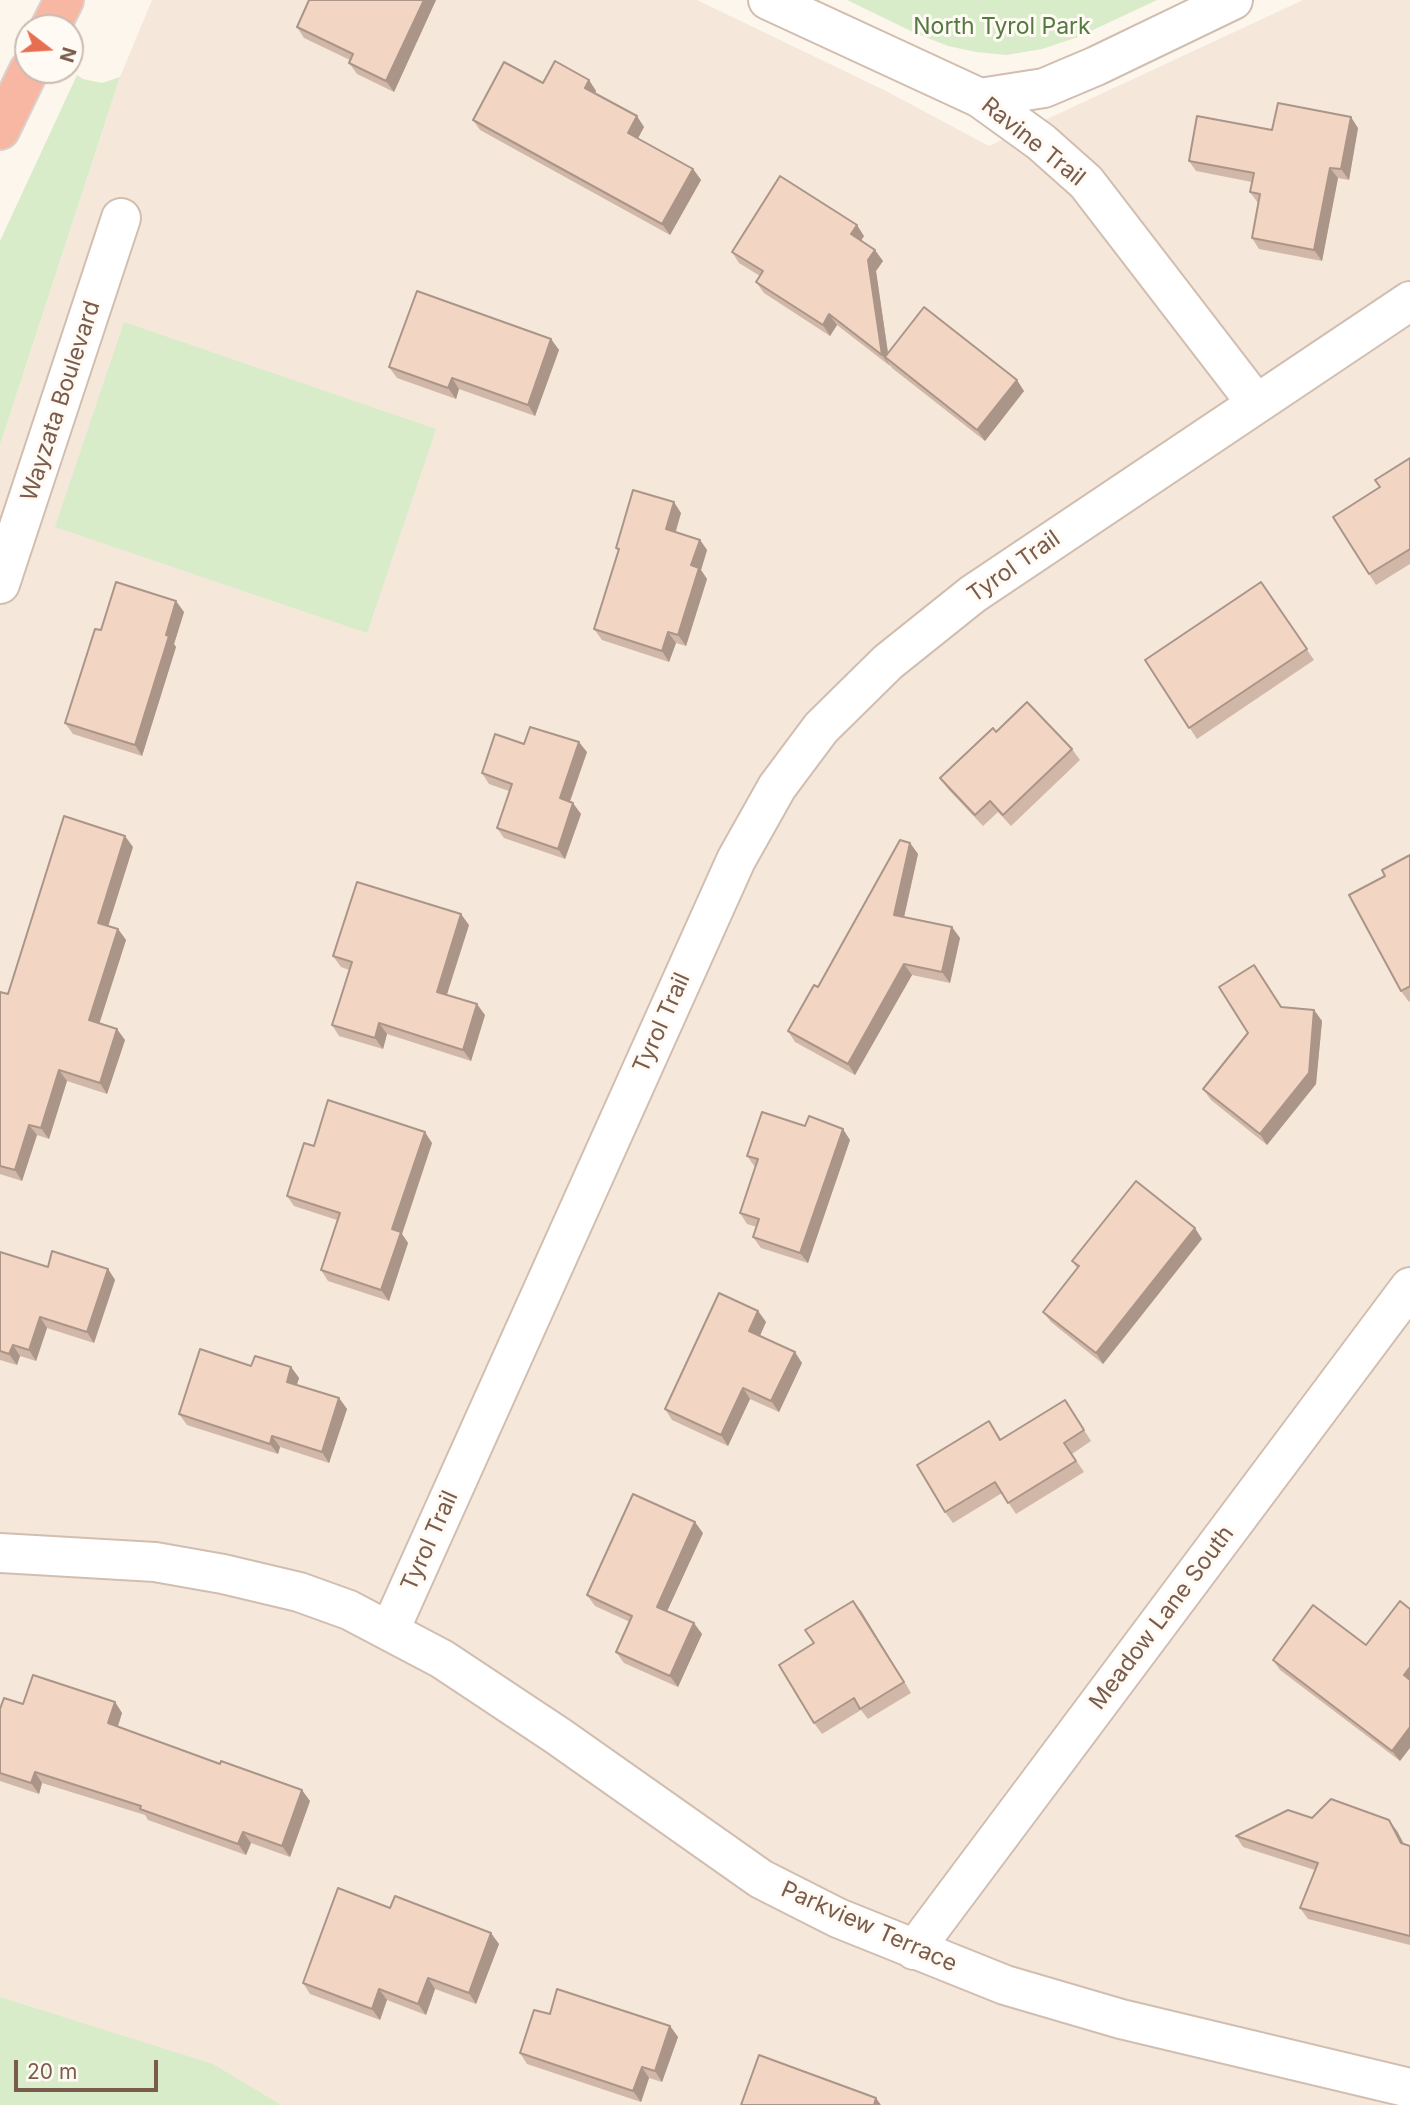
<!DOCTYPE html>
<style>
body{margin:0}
#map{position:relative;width:1410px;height:2105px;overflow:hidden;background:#fdf6ec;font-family:Inter,sans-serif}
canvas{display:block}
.north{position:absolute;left:14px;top:14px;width:70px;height:70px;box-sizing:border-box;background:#fffaf3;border:2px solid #cabbb1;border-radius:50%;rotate:107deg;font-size:19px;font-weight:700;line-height:28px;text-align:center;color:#7a5c4d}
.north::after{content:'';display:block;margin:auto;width:24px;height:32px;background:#e76f51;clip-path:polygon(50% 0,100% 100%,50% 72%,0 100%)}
.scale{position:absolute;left:14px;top:2060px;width:144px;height:32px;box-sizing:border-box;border:4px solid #7a5c4d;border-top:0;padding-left:9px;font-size:21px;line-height:24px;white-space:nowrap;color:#7a5c4d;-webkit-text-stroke:5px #fffaf3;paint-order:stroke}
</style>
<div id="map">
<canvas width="1410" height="2105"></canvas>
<div class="north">N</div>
<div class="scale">20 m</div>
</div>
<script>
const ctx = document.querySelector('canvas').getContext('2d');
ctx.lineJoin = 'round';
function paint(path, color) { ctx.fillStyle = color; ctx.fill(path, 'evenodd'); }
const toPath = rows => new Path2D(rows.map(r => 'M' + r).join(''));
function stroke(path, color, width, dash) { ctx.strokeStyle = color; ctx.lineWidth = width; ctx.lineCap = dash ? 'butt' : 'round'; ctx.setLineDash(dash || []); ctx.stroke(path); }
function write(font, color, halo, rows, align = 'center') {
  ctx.font = font + ' Inter,sans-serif'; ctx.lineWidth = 6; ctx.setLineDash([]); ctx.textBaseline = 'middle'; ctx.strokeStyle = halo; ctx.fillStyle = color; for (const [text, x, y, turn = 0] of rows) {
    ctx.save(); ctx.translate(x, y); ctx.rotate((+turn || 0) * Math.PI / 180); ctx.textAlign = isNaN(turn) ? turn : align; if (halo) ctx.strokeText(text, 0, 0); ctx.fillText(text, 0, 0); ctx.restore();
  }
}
const residential = toPath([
 [152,0,697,0,886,91,989,146,1303,0,1410,0,1410,2105,0,2105,0,445,120,77]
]);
const green = toPath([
 [847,0,1157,0,1078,37,1042,49,1006,55,976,52,948,46,915,33],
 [77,75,83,79,102,83,120,77,0,445,0,241],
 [124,322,436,429,367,633,55,527],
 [0,1997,213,2064,281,2105,0,2105]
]);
const minor = toPath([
 [768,0,980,98,1041,142,1086,182,1256,403],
 [980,98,1044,88,1096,66,1233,0],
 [0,584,121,218],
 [0,1553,155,1562,223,1574,299,1592,349,1610,442,1659,558,1736,761,1879,838,1918,1005,1985,1121,2019,1410,2088],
 [390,1630,736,860,777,787,821,728,888,662,973,594,1410,301],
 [914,1950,1410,1287]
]);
const highway = toPath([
 [50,28,64,0],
 [0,130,29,70]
]);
const wall = toPath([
 [436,0,394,92,357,74,349,63,350,60,304,38,297,27],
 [589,80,596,91,595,93,644,127,638,138,693,169,701,180,670,235,480,130,473,120,543,83],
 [1358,128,1349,180,1338,178,1322,261,1259,249,1252,238,1258,203,1250,192,1252,182,1196,171,1189,161,1272,130],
 [864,236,861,241,883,261,876,271,888,353,1024,391,985,441,892,368,889,364,890,366,837,325,830,336,764,293,756,282,760,276,739,263,732,252],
 [551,339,559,350,535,416,459,389,456,399,397,378,389,367],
 [1410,458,1410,564,1376,585,1369,574,1380,487],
 [681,513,676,532,700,540,707,550,701,570,707,579,686,646,676,643,669,662,602,640,594,629,618,551,616,548],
 [1261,582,1314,660,1197,739,1145,660],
 [184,612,174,644,176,647,142,756,73,734,65,723,101,630],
 [996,732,1072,749,1080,760,1011,826,998,812,983,826,948,789,940,778],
 [524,744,587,752,570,802,581,814,565,859,504,838,497,828,509,791,489,784,482,773],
 [910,843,918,854,904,917,960,938,950,983,912,975,855,1075,795,1042,788,1031,818,987],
 [133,847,108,926,118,929,126,940,99,1023,125,1040,107,1094,67,1081,49,1139,37,1135,22,1181,0,1174,0,992,8,994],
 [1410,855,1410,1001,1409,1002,1401,991],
 [469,925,447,995,485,1015,471,1061,387,1034,383,1049,339,1036,332,1025,349,970,341,967,333,956],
 [1262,976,1282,1007,1314,1010,1322,1021,1316,1084,1267,1145,1211,1100,1203,1089,1248,1033],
 [805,1126,850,1140,808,1263,761,1248,753,1237,757,1227,747,1224,740,1213,755,1167,747,1156],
 [432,1143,402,1234,408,1243,389,1301,328,1281,321,1270,337,1220,294,1206,287,1196,314,1146],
 [1202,1239,1103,1364,1051,1322,1043,1312,1077,1268,1072,1261],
 [0,1252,48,1267,108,1269,115,1280,94,1343,47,1328,36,1361,20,1356,17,1365,0,1360],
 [758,1311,766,1322,760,1336,802,1363,779,1412,750,1399,728,1446,672,1420,665,1409],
 [251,1366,291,1367,299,1378,297,1385,339,1398,347,1409,329,1463,280,1447,278,1454,187,1425,179,1414],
 [1072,1411,1091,1441,1072,1454,1084,1472,1016,1514,1002,1493,953,1523,945,1512,989,1421,1001,1439],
 [703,1533,667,1611,702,1634,678,1687,624,1663,616,1652,630,1622,595,1606,587,1595],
 [1313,1605,1400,1761,1280,1670,1273,1660],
 [861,1611,911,1693,868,1719,861,1710,822,1734,814,1723,814,1643],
 [115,1702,122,1713,118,1727,310,1801,290,1857,251,1843,246,1855,148,1820,145,1815,42,1783,39,1794,0,1781,0,1709,23,1704],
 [1312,1818,1397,1831,1404,1844,1410,1846,1410,1945,1308,1919,1300,1908,1315,1870,1243,1847,1236,1836],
 [390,1908,499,1944,476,2004,435,1989,426,2015,387,2000,380,2020,310,1994,303,1983],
 [550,2014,670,2026,678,2037,662,2082,649,2078,641,2102,527,2064,520,2053]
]);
const shadedWall = toPath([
 [424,0,436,0,394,92,386,81],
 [589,80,596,91,592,98,585,88],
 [637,116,644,127,635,144,628,133],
 [1351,117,1358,128,1349,180,1341,169],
 [1330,168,1338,178,1322,261,1314,250],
 [693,169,701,180,670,235,662,224],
 [857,225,864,236,858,245,851,234],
 [875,250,883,261,876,271,889,360,885,357,890,366,882,355,868,260],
 [829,314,837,325,830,336,823,325],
 [551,339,559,350,535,416,528,405],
 [452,378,459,389,456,399,448,388],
 [1017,380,1024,391,985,441,977,430],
 [674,502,681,513,673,539,666,529],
 [700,540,707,550,701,570,707,579,686,646,678,635,691,565],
 [176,601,184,612,174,644,176,647,142,756,135,745],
 [668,632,676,643,669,662,662,651],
 [579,742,587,752,567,809,560,798],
 [573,803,581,814,565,859,558,849],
 [125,836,133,847,106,933,98,923],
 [910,843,918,854,902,926,894,915],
 [461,914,469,925,444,1003,437,992],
 [952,927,960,938,950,983,942,972],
 [118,929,126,940,97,1031,89,1020],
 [904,964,912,975,855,1075,848,1064],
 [477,1004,485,1015,471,1061,463,1050],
 [1314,1010,1322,1021,1316,1084,1267,1145,1260,1134],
 [379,1023,387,1034,383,1049,375,1038],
 [117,1029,125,1040,107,1094,100,1083],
 [59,1070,67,1081,49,1139,41,1128],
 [29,1125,37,1135,22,1181,15,1170],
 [843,1129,850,1140,808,1263,800,1253],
 [425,1132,432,1143,402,1234,408,1243,389,1301,381,1290,392,1229],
 [1195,1228,1202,1239,1103,1364,1096,1353],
 [108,1269,115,1280,94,1343,87,1332],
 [758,1311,766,1322,757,1342,749,1331],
 [40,1317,47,1328,36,1361,29,1350],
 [13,1345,20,1356,17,1365,9,1354],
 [795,1352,802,1363,779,1412,771,1401],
 [291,1367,299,1378,294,1393,287,1382],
 [743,1388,750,1399,728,1446,721,1435],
 [339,1398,347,1409,329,1463,322,1452],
 [272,1436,280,1447,278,1454,270,1444],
 [695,1522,703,1533,664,1618,657,1607],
 [853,1601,861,1611,911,1693,904,1682],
 [694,1623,702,1634,678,1687,670,1676],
 [1410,1667,1410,1684,1404,1675],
 [115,1702,122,1713,115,1734,108,1723],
 [1410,1727,1410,1748,1400,1761,1392,1751],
 [35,1772,42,1783,39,1794,31,1783],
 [302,1790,310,1801,290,1857,282,1846],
 [1389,1820,1397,1831,1409,1854,1401,1843],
 [243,1832,251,1843,246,1855,238,1844],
 [491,1933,499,1944,476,2004,469,1993],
 [428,1978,435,1989,426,2015,418,2004],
 [379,1989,387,2000,380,2020,372,2009],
 [670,2026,678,2037,662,2082,655,2071],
 [642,2067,649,2078,641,2102,633,2091],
 [876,2098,881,2105,874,2105]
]);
const building = toPath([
 [309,0,424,0,386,81,349,63,353,54,297,27,309,0],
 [555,61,589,80,585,88,637,116,628,133,693,169,662,224,473,120,504,62,543,83,555,61],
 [1278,103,1351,117,1341,169,1330,168,1314,250,1252,238,1260,194,1250,192,1254,173,1189,161,1197,116,1272,130,1278,103],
 [780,176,857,225,851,234,875,250,868,260,882,355,829,314,823,325,756,282,763,271,732,252,780,176],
 [417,291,551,339,528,405,452,378,448,388,389,367,417,291],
 [924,307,1017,380,977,430,885,357,924,307],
 [1410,458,1410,549,1369,574,1333,517,1380,487,1375,480,1410,458],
 [633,490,674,502,666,529,700,540,691,565,699,568,678,635,668,632,662,651,594,629,619,549,616,548,633,490],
 [116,582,176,601,166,635,169,636,135,745,65,723,95,629,101,630,116,582],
 [1261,582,1307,649,1189,728,1145,660,1261,582],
 [1027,702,1072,749,1003,815,990,801,975,815,940,778,993,728,996,732,1027,702],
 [530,727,579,742,560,798,573,803,558,849,497,828,512,784,482,773,495,734,524,744,530,727],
 [64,816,125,836,98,923,118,929,89,1020,117,1029,100,1083,59,1070,41,1128,29,1125,15,1170,0,1166,0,992,8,994,64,816],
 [900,840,910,843,894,915,952,927,942,972,904,964,848,1064,788,1031,814,985,818,987,900,840],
 [1410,855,1410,986,1401,991,1349,895,1385,876,1382,870,1410,855],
 [357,882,461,914,437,992,477,1004,463,1050,379,1023,375,1038,332,1025,352,962,333,956,357,882],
 [1254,965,1281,1007,1314,1010,1309,1073,1260,1134,1203,1089,1248,1033,1219,987,1254,965],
 [328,1100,425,1132,392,1229,401,1232,381,1290,321,1270,340,1213,287,1196,304,1143,314,1146,328,1100],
 [762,1112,805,1126,809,1116,843,1129,800,1253,753,1237,759,1219,740,1213,758,1159,747,1156,762,1112],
 [1136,1181,1195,1228,1096,1353,1043,1312,1079,1266,1072,1261,1136,1181],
 [52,1251,108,1269,87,1332,40,1317,29,1350,13,1345,9,1354,0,1351,0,1252,48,1267,52,1251],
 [719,1293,758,1311,749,1331,795,1352,771,1401,743,1388,721,1435,665,1409,719,1293],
 [200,1349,251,1366,255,1356,291,1367,287,1382,339,1398,322,1452,272,1436,270,1444,179,1414,200,1349],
 [1065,1400,1084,1430,1064,1443,1076,1461,1008,1503,995,1482,945,1512,917,1465,989,1421,1000,1440,1065,1400],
 [633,1494,695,1522,657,1607,694,1623,670,1676,616,1652,632,1616,587,1595,633,1494],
 [853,1601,904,1682,860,1709,854,1698,814,1723,779,1665,814,1643,805,1630,853,1601],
 [1400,1601,1410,1609,1410,1667,1404,1675,1410,1680,1410,1727,1392,1751,1273,1660,1313,1605,1366,1645,1400,1601],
 [33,1675,115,1702,108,1723,220,1764,221,1761,302,1790,282,1846,243,1832,238,1844,140,1809,141,1806,35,1772,31,1783,0,1773,0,1709,4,1698,23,1704,33,1675],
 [1331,1799,1389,1820,1401,1843,1410,1846,1410,1936,1300,1908,1318,1863,1236,1836,1288,1810,1312,1818,1331,1799],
 [338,1888,390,1908,395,1896,491,1933,469,1993,428,1978,418,2004,379,1989,372,2009,303,1983,338,1888],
 [557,1989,670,2026,655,2071,642,2067,633,2091,520,2053,534,2010,550,2014,557,1989],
 [759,2055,876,2098,874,2105,741,2105,759,2055]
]);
const parkNames = [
 ["North Tyrol Park",1002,27]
];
const streetNames = [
 ["Ravine Trail",1033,142,39],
 ["Wayzata Boulevard",61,401,-72],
 ["Tyrol Trail",1014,567,-35],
 ["Tyrol Trail",662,1023,-66],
 ["Tyrol Trail",430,1541,-66],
 ["Meadow Lane South",1162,1618,-53],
 ["Parkview Terrace",869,1927,24]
];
paint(residential, '#f5e8da');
paint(green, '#d8ecc9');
stroke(minor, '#d1beb0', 42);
stroke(highway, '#dad1cd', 42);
stroke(minor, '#fff', 38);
stroke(highway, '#f7b7a3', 38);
paint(wall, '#d1b7a8');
paint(shadedWall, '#aa9588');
paint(building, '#f3d5c3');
stroke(building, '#aa9588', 2);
write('23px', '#537a41', '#fffaf3', parkNames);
write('23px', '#7a5c4d', '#fffaf3', streetNames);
</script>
